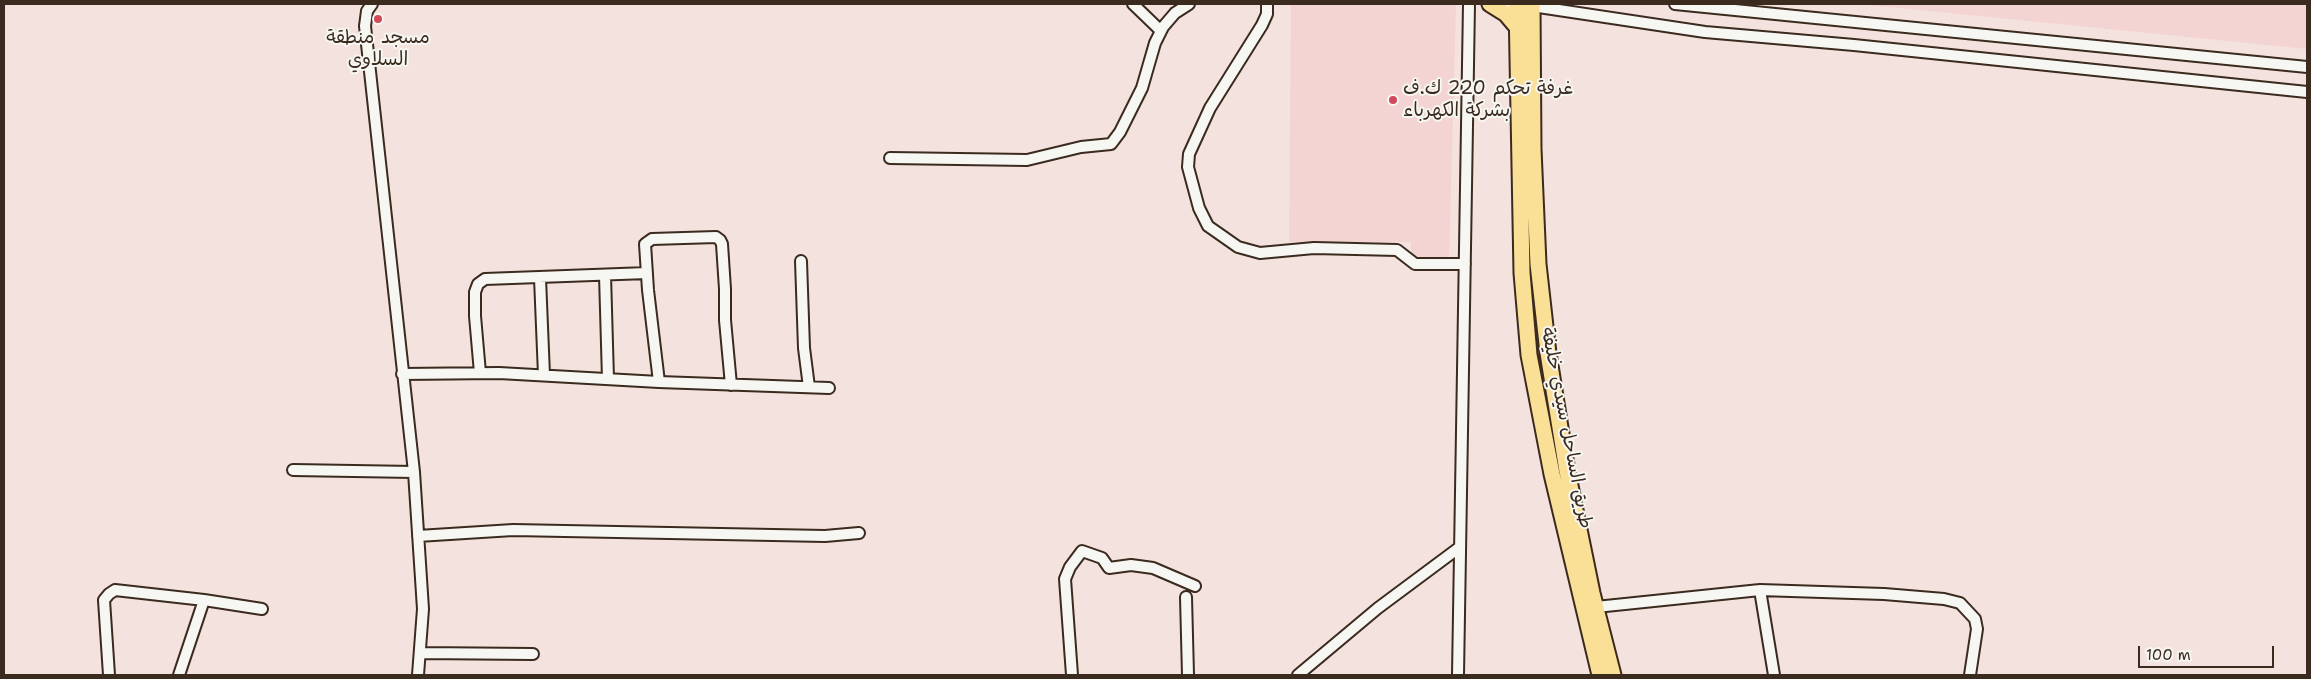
<!DOCTYPE html>
<meta charset="utf-8">
<style>
body{margin:0}
#map{position:relative;width:2311px;height:679px;overflow:hidden;background:#f4e2df;font-family:"Shantell Sans",sans-serif}
canvas{display:block}
.frame{position:absolute;inset:0;border:5px solid #3b2a1e;pointer-events:none}
.scale{position:absolute;left:2138px;top:646px;width:136px;height:22px;box-sizing:border-box;border:2px solid #3b2a1e;border-top:0;padding-left:6px;font-size:15px;line-height:18px;white-space:nowrap;color:#3b2a1e;-webkit-text-stroke:4px #f6f6f2;paint-order:stroke}
</style>
<div id="map">
<canvas width="2311" height="679"></canvas>
<div class="frame"></div>
<div class="scale">100 m</div>
</div>
<script>
const ctx = document.querySelector('canvas').getContext('2d');
ctx.lineJoin = 'round';
function paint(path, color) { ctx.fillStyle = color; ctx.fill(path, 'evenodd'); }
const toPath = rows => new Path2D(rows.map(r => 'M' + r).join(''));
function stroke(path, color, width, dash) { ctx.strokeStyle = color; ctx.lineWidth = width; ctx.lineCap = dash ? 'butt' : 'round'; ctx.setLineDash(dash || []); ctx.stroke(path); }
function write(font, color, halo, rows, align = 'center') {
  ctx.font = font + ' "Shantell Sans","Playpen Sans Arabic",sans-serif'; ctx.lineWidth = 4; ctx.setLineDash([]); ctx.textBaseline = 'middle'; ctx.strokeStyle = halo; ctx.fillStyle = color; for (const [text, x, y, turn = 0] of rows) {
    ctx.save(); ctx.translate(x, y); ctx.rotate((+turn || 0) * Math.PI / 180); ctx.textAlign = isNaN(turn) ? turn : align; if (halo) ctx.strokeText(text, 0, 0); ctx.fillText(text, 0, 0); ctx.restore();
  }
}
const built = toPath([
 [1291,4,1456,4,1449,261,1411,261,1411,242,1289,242],
 [1859,4,2307,4,2307,49]
]);
const minor = toPath([
 [372,4,367,11,365,26,414,472,423,609,418,675],
 [1133,4,1161,31],
 [1267,4,1267,14,1262,25,1210,108,1189,154,1188,167,1199,208,1208,226,1238,247,1260,253,1314,248,1397,250,1415,264,1465,264],
 [1495,4,1532,6,1705,32,1854,45,2307,92],
 [1675,4,2307,67],
 [890,158,1027,160,1081,147,1111,144,1120,132,1142,88,1155,43,1163,27,1175,13,1189,4],
 [801,261,804,348,809,387],
 [605,275,608,379],
 [540,278,544,375],
 [480,373,475,316,475,292,478,284,485,279,647,273],
 [402,374,499,373,659,382,829,388],
 [659,382,648,290,645,244,652,239,716,237,720,240,722,244,725,289,725,320,731,385],
 [293,470,414,472],
 [418,536,513,530,825,536,859,533],
 [1760,590,1774,675],
 [1186,597,1188,675],
 [1596,607,1760,590,1884,594,1944,599,1960,603,1975,619,1977,629,1970,675],
 [420,653,533,654],
 [109,675,104,600,109,594,115,590,204,600,262,609],
 [179,675,204,600],
 [1072,675,1065,579,1070,567,1082,551,1102,558,1109,568,1131,565,1153,568,1195,586],
 [1298,675,1378,608,1460,547],
 [1458,675,1469,4]
]);
const highway = toPath([
 [1490,4,1506,14,1517,27],
 [1517,4,1522,273,1529,355,1552,474,1600,675],
 [1532,4,1533,149,1538,264,1548,353,1567,471,1592,593,1613,675]
]);
const markers = [
 [378,19,5,"#d1495b"],
 [1393,100,5,"#d1495b"]
];
const poiNames = [
 ["مسجد منطقة",378,38],
 ["السلاوي",378,60],
 ["غرفة تحكم 220 ك.ف",1403,89,"left"],
 ["بشركة الكهرباء",1403,111,"left"]
];
const streetNames = [
 ["طريق الساحل سيدي خليفة",1566,428,79]
];
paint(built, '#f3d4d2');
stroke(minor, '#3b2a1e', 14);
stroke(highway, '#3b2a1e', 19);
stroke(minor, '#f6f6f2', 10);
stroke(highway, '#fadf96', 15);
for (const [x, y, r, color] of markers) { const dot = new Path2D(); dot.arc(x, y, r, 0, 2 * Math.PI); ctx.fillStyle = color; ctx.fill(dot); stroke(dot, '#f6f6f2', 2); }
write('19px', '#3b2a1e', '#f6f6f2', poiNames);
write('19px', '#3b2a1e', '#f6f6f2', streetNames);
</script>
